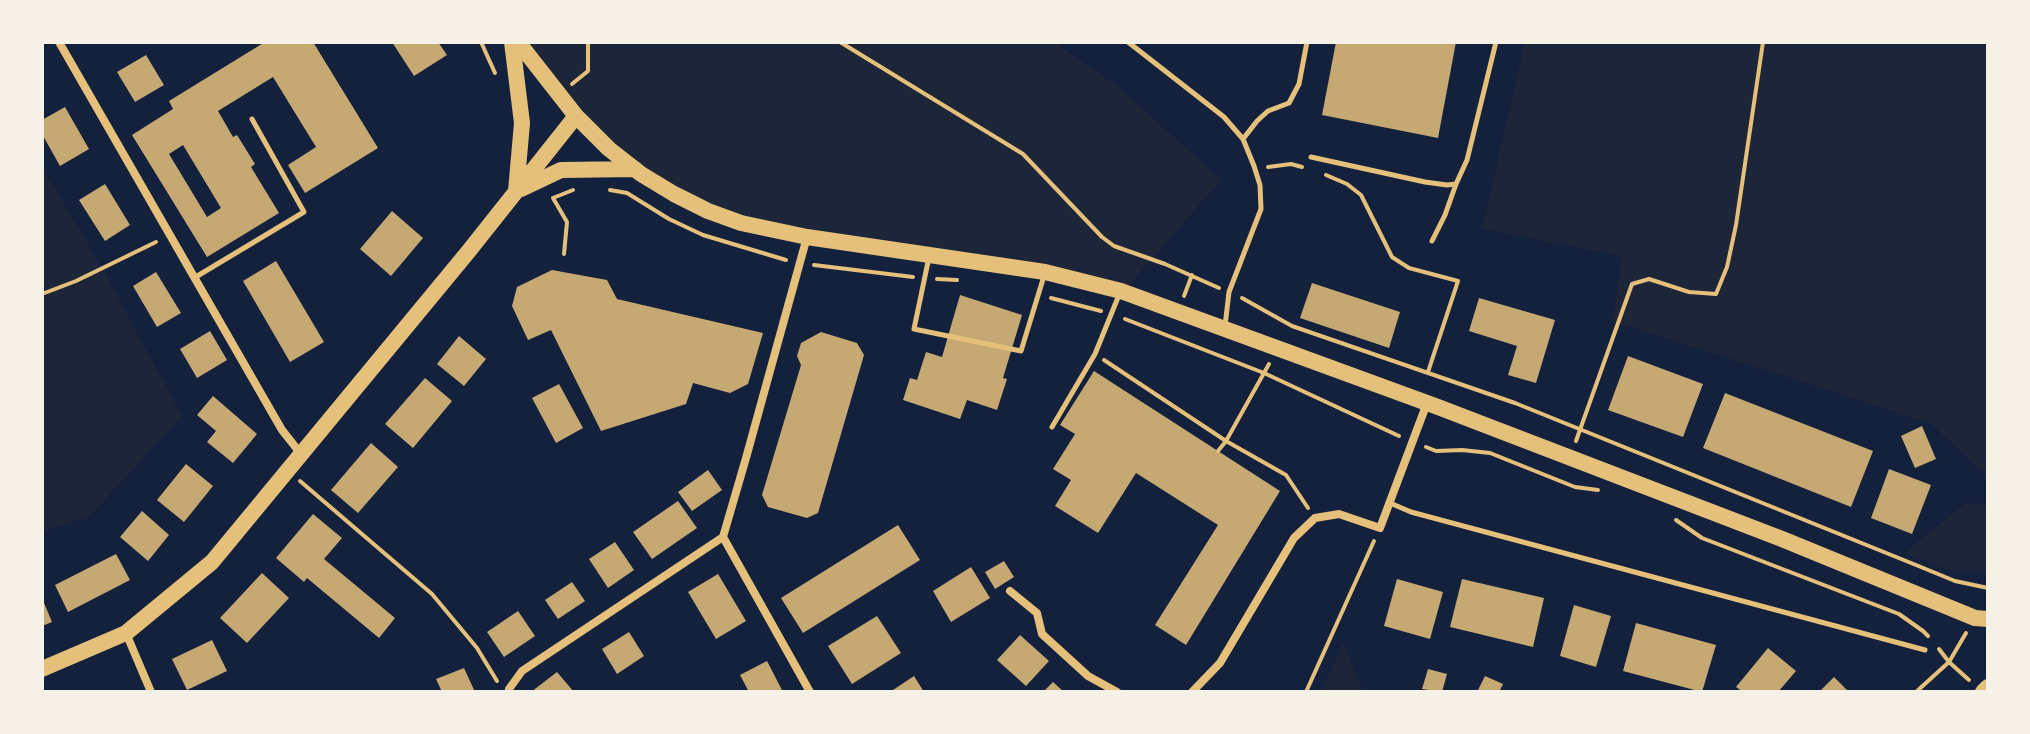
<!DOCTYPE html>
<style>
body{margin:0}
#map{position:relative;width:2030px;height:734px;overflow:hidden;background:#14213d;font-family:"Work Sans",sans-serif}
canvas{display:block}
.frame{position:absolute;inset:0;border:44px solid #f6f1e7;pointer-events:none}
</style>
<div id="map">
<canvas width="2030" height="734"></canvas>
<div class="frame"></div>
</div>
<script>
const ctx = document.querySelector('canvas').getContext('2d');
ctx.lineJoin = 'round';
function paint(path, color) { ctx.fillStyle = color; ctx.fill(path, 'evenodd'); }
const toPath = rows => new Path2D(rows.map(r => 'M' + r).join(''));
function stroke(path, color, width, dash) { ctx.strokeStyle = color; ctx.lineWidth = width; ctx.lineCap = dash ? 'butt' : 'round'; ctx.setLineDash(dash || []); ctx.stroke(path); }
const green = toPath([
 [519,42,1054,42,1120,88,1221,180,1123,292,741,223,609,149],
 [1525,42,1988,42,1988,477,1930,423,1613,321,1622,256,1482,229],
 [42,166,102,268,182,416,91,515,42,532],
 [1966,503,1985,504,1988,511,1988,569,1985,572,1951,571,1904,553],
 [1343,643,1364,692,1321,692]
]);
const building = toPath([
 [265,42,313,42,378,148,305,193,288,165,316,147,273,77,218,111,233,137,237,135,255,164,251,167,279,213,207,257,132,135,173,109,169,101],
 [183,145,221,208,207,217,169,154],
 [392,42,438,42,447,55,414,76],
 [1336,42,1456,42,1438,138,1322,115],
 [146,55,164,85,135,102,117,72],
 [65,107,89,149,60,166,42,134,42,120],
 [105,184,130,225,105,241,79,200],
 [392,211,423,238,391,276,360,249],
 [276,261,324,342,290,362,243,281],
 [552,270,607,280,617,299,763,333,748,384,730,393,693,383,686,404,601,431,551,330,528,340,512,306,517,287],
 [156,272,181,313,157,327,133,286],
 [1312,283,1400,312,1389,348,1300,318],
 [960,295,1022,315,1003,378,1007,379,997,410,967,400,960,419,903,400,910,378,917,380,926,352,942,357],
 [1479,298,1555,320,1536,383,1508,375,1517,346,1469,331],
 [210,331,227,360,197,378,180,349],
 [821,332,857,343,864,355,818,513,807,518,768,507,762,495,801,365,797,356,801,343],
 [459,336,486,359,464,386,437,364],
 [1628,356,1703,384,1683,437,1608,410],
 [1094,371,1280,491,1186,645,1155,625,1218,525,1136,473,1098,533,1055,506,1071,480,1053,469,1075,434,1060,425],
 [425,378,452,401,413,448,385,424],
 [559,384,583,428,556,443,532,398],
 [1725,393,1873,451,1851,507,1703,448],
 [213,396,257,434,233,463,207,442,216,431,197,415],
 [1922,426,1936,459,1915,468,1901,436],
 [371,443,398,467,358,513,331,490],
 [186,464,213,486,184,522,157,500],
 [1889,469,1931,485,1912,534,1871,518],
 [708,470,722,490,692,511,678,492],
 [678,501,697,528,652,559,633,532],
 [142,511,169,535,148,561,120,537],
 [313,514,342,538,324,559,395,618,379,638,307,578,304,582,276,558],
 [898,525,920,560,803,633,781,598],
 [615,542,634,570,608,588,589,559],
 [116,554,130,580,68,612,55,585],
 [1004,561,1014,577,995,589,985,572],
 [971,567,990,598,951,622,933,591],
 [262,573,289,598,247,643,220,618],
 [718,574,746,621,716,639,688,592],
 [1397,579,1443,592,1430,639,1384,626],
 [1462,579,1544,598,1533,647,1450,627],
 [572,582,585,601,558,619,545,600],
 [42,598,52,622,42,626],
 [1574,605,1611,616,1596,667,1560,656],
 [518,611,535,636,504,657,487,632],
 [877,616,901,653,852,684,828,646],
 [1636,623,1716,645,1702,692,1623,671],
 [629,632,644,656,617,674,602,649],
 [1020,635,1049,661,1026,686,997,660],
 [212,640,227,671,187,690,172,659],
 [1768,648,1796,671,1778,692,1743,692,1736,687],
 [767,661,783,692,749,692,740,675],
 [464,668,475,692,442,692,436,679],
 [1428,669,1447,674,1442,692,1422,689],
 [557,672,574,692,531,692],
 [914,676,924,692,890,692],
 [1485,676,1503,684,1499,692,1477,692],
 [1834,677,1849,692,1819,692],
 [1053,682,1064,692,1043,692]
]);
const path = toPath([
 [481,42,495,73],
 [840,42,1023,154,1102,237,1114,246,1165,264,1219,288],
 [572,84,588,71,588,42],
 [1268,167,1291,164,1302,167],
 [1326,175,1347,184,1361,195,1392,257,1409,268,1458,281,1428,372],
 [610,190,627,193,669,219,703,235,786,260],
 [564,254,567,222,553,198,573,190],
 [814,265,913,277],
 [937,279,957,280],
 [42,294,76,281,156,242],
 [1184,296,1192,275],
 [1051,298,1101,311],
 [1242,298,1292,326,1515,403,1916,565,1955,581,1988,588],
 [1125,319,1264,373,1399,436],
 [1104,360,1226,441,1286,475,1308,508],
 [1576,441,1632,284,1649,279,1689,292,1716,294,1727,267,1736,225,1763,42],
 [1426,447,1436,451,1462,450,1490,453,1575,487,1598,490],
 [1218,451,1226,441,1269,364],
 [300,481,432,594,477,648,497,681],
 [1988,495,1988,499],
 [1676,520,1702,538,1899,614,1923,631,1928,636],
 [1939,649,1949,662,1969,680],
 [1306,692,1374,541],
 [1916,692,1949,662,1966,633]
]);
const service = toPath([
 [1128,42,1224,117,1243,139,1254,166,1260,185,1261,209,1229,292,1225,326],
 [1243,139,1257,121,1268,111,1289,103,1299,84,1307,42],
 [1311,157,1425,182,1447,185,1456,184,1467,160,1496,42],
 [1432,241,1445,215,1456,184],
 [929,257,914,329,1021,351,1044,276],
 [194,278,304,212,252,119],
 [1052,427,1095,354,1119,295],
 [1390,503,1411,512,1925,650]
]);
const minor = toPath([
 [59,42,282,430,301,454],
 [723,537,810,692],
 [1010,591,1037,613,1042,634,1088,676,1117,692],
 [126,633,151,692],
 [509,692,509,689,522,671,723,537,746,458,807,237],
 [1192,692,1220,663,1294,538,1315,518,1339,514,1380,528,1427,403]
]);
const secondary = toPath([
 [512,42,522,123,516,191],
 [518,42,576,116,609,149,641,174,674,194,708,211,741,223,807,237,1045,272,1121,291,1438,407,1782,539,1975,618,1988,619],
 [521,189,561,170,635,169],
 [42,669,126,633,212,562,468,252,576,116],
 [1983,692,1988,687]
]);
paint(green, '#1d2539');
paint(building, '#c6a872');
stroke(path, '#e5c07b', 4);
stroke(service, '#e5c07b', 5);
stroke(minor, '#e5c07b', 8);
stroke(secondary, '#e5c07b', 16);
</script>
